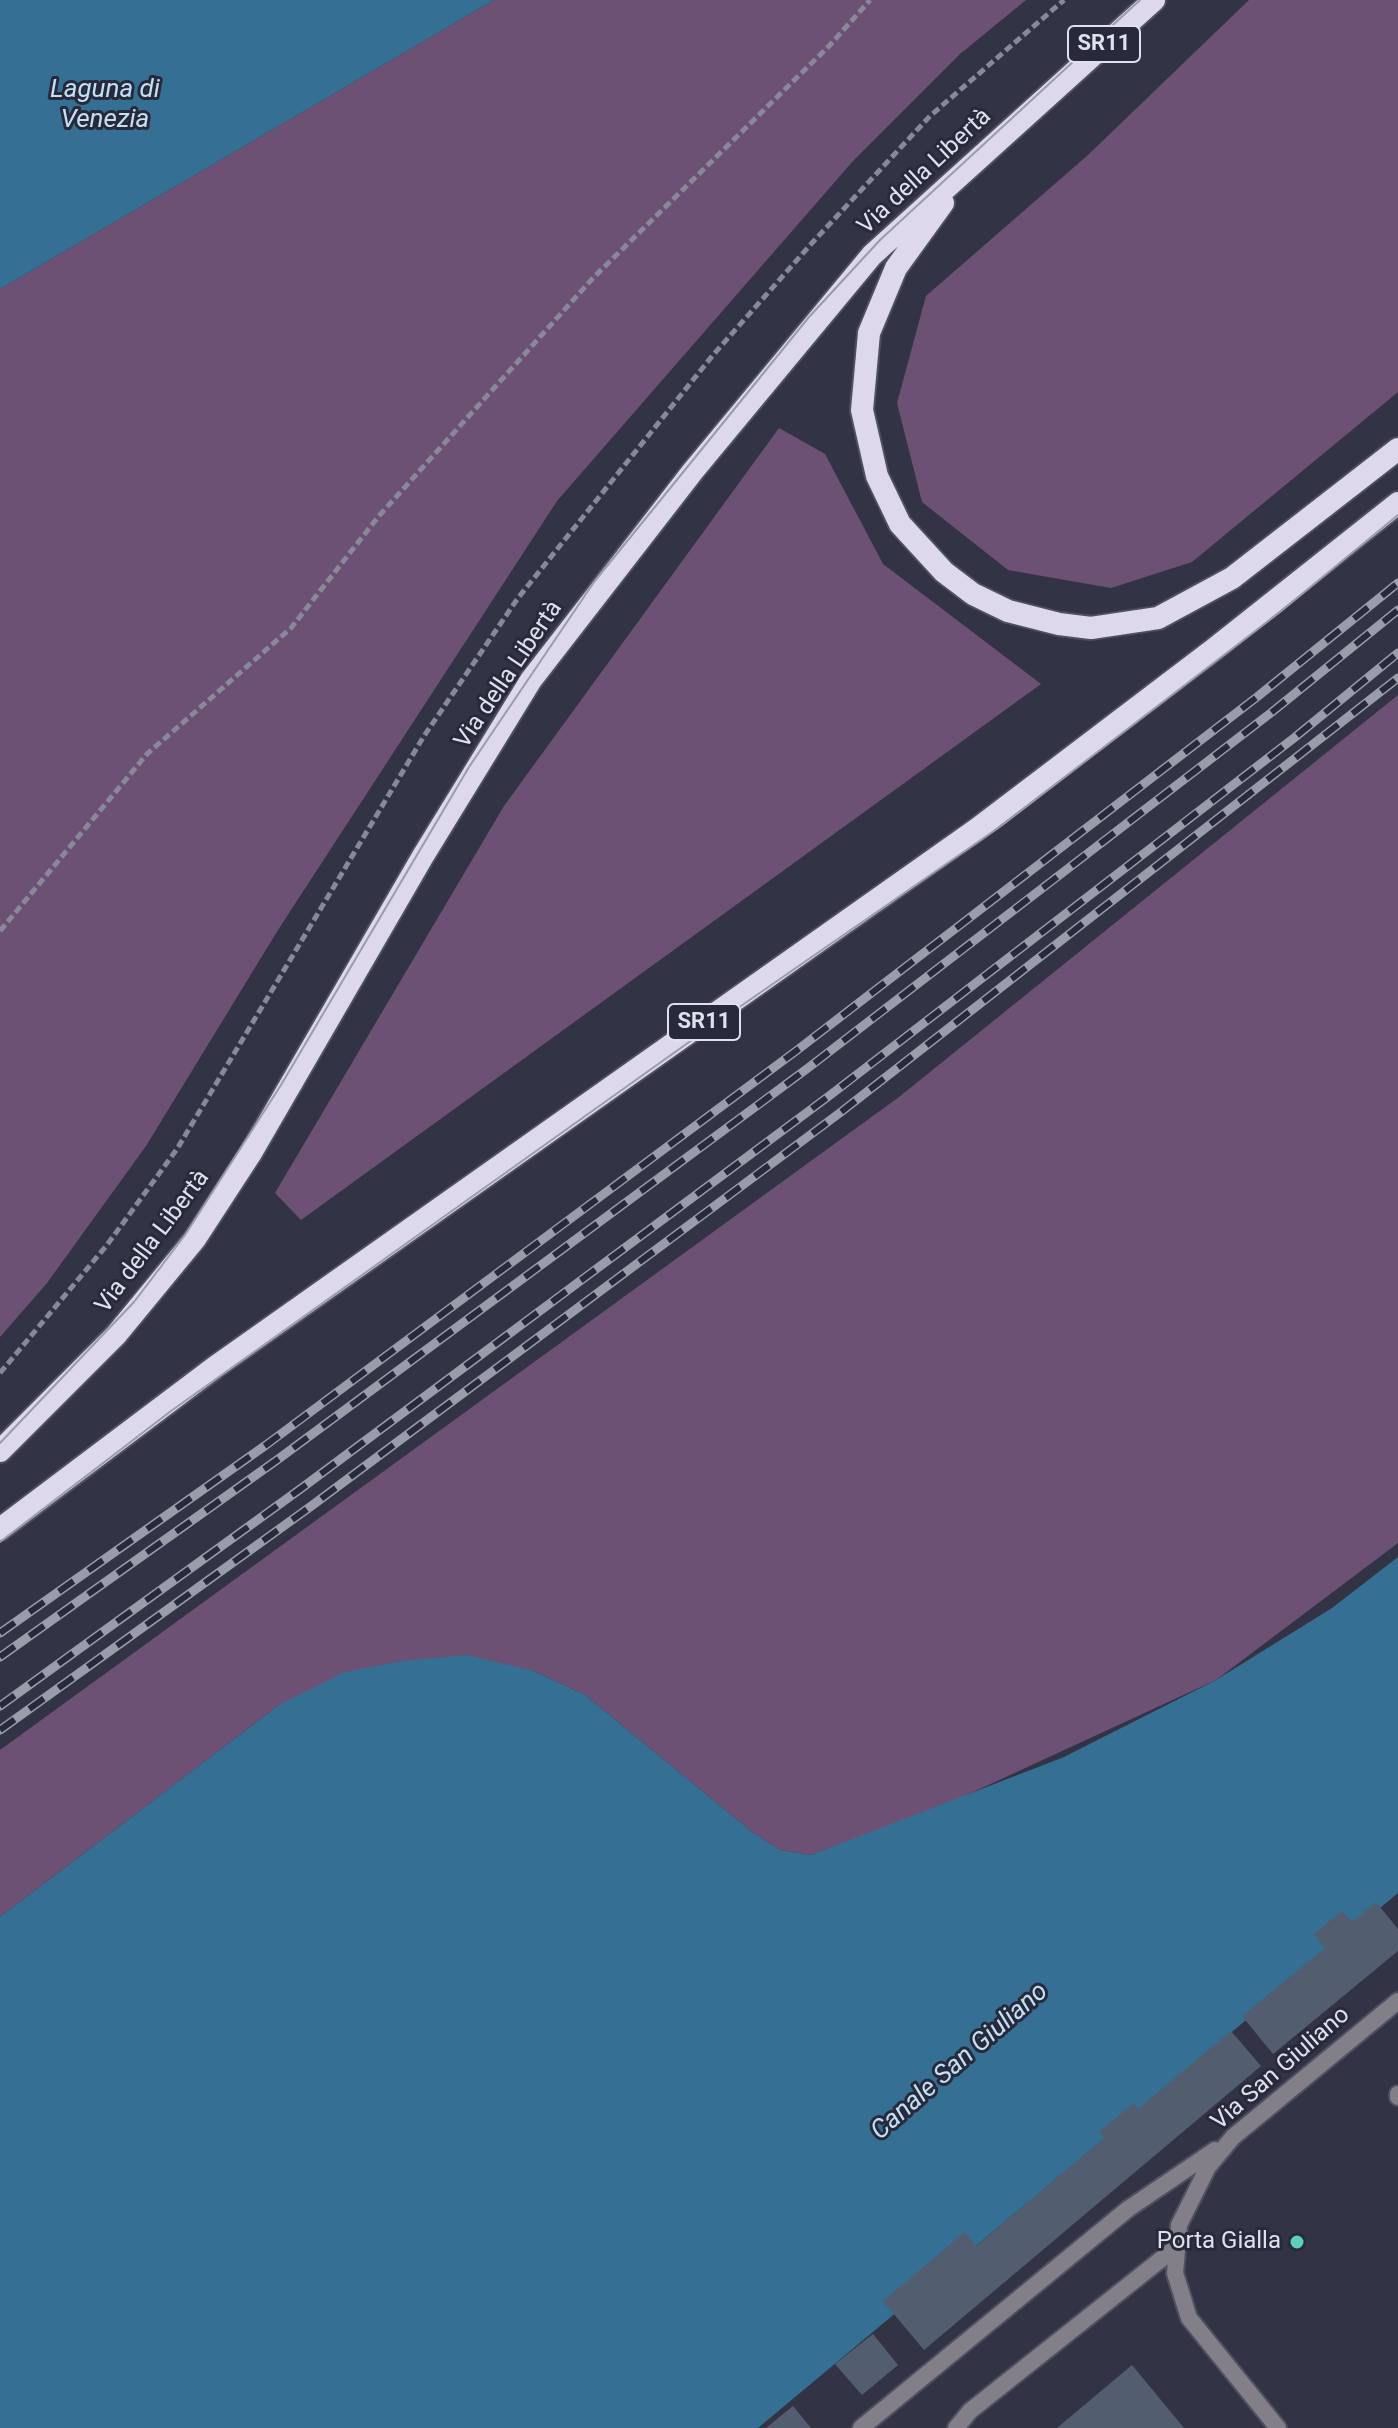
<!DOCTYPE html>
<meta charset="utf-8">
<style>
body{margin:0}
canvas{display:block;background:#323446}
</style>
<canvas width="1398" height="2428"></canvas>
<script>
const ctx = document.querySelector('canvas').getContext('2d');
ctx.lineJoin = 'round';
function paint(path, color) { ctx.fillStyle = color; ctx.fill(path, 'evenodd'); }
const toPath = rows => new Path2D(rows.map(r => 'M' + r).join(''));
function stroke(path, color, width, dash) { ctx.strokeStyle = color; ctx.lineWidth = width; ctx.lineCap = dash ? 'butt' : 'round'; ctx.setLineDash(dash || []); ctx.stroke(path); }
function write(font, color, halo, rows, align = 'center') {
  ctx.font = font + ' Roboto,sans-serif'; ctx.lineWidth = 6; ctx.setLineDash([]); ctx.textBaseline = 'middle'; ctx.strokeStyle = halo; ctx.fillStyle = color; for (const [text, x, y, turn = 0] of rows) {
    ctx.save(); ctx.translate(x, y); ctx.rotate((+turn || 0) * Math.PI / 180); ctx.textAlign = isNaN(turn) ? turn : align; if (halo) ctx.strokeText(text, 0, 0); ctx.fillText(text, 0, 0); ctx.restore();
  }
}
const green = toPath([
 [494,0,1026,0,960,54,853,161,557,501,278,930,146,1146,47,1283,0,1337,0,289],
 [1249,0,1398,0,1398,392,1192,562,1111,588,1008,570,922,502,897,403,926,296,1088,155],
 [779,428,825,454,883,564,1041,684,301,1220,275,1193,504,806],
 [1398,695,1398,1543,1216,1680,945,1805,811,1855,780,1850,751,1831,585,1695,534,1671,279,1705,0,1917,0,1750,899,1097]
]);
const water = toPath([
 [0,0,494,0,0,289],
 [1398,1557,1398,1893,758,2428,0,2428,0,1917,279,1705,345,1672,408,1660,467,1655,534,1671,585,1695,751,1831,780,1850,811,1855,1064,1757,1216,1680,1332,1608]
]);
const building = toPath([
 [1376,1902,1398,1929,1398,1951,1273,2054,1242,2016,1325,1948,1314,1934,1342,1911,1352,1922],
 [1231,2031,1261,2066,924,2350,883,2301,965,2232,976,2246,1104,2138,1099,2132,1134,2103,1138,2109],
 [873,2334,898,2365,862,2395,835,2364],
 [1132,2365,1184,2428,1057,2428],
 [793,2406,811,2428,766,2428]
]);
const path = toPath([
 [0,931,147,754,291,628,378,517,593,278,830,45,870,0],
 [0,1373,107,1245,177,1149,424,736,518,598,713,355,812,243,930,116,1064,0]
]);
const service = toPath([
 [1398,2094,1398,2097]
]);
const minor = toPath([
 [861,2428,1128,2209,1215,2150],
 [956,2428,970,2411,1174,2249],
 [1278,2428,1189,2318,1175,2273,1179,2225,1208,2167,1233,2137,1398,2001]
]);
const trunk = toPath([
 [943,203,896,268,869,333,862,410,877,476,900,524,944,572,973,594,1008,611,1059,624,1091,628,1158,618,1232,578,1398,449],
 [0,1451,116,1335,195,1239,251,1153,423,856,531,680,693,471,872,255,1154,0],
 [0,1529,215,1367,977,829,1214,649,1398,503]
]);
const tram = toPath([
 [0,1443,134,1302,185,1235,281,1085,469,767,594,582,809,317,880,240,1140,0],
 [0,1542,171,1411,699,1035,1001,826,1280,612,1398,515]
]);
const rail = toPath([
 [0,1633,266,1445,796,1051,1257,697,1398,583],
 [0,1657,277,1460,808,1068,1272,712,1398,610],
 [0,1706,299,1490,829,1096,1294,738,1398,653],
 [0,1730,310,1507,841,1112,1398,678]
]);
const markers = [
 [1297,2242,8,"#5dceb8"]
];
const shields = [
 [1104,44,72],
 [704,1022,72]
];
const shieldNames = [
 ["SR11",1104,44],
 ["SR11",704,1022]
];
const streetNames = [
 ["Via della Libertà",925,172,-43],
 ["Via della Libertà",509,675,-56],
 ["Via della Libertà",153,1242,-53],
 ["Via San Giuliano",1281,2069,-41]
];
const poiNames = [
 ["Porta Gialla",1281,2242]
];
const waterNames = [
 ["Laguna di",105,90],
 ["Venezia",105,120],
 ["Canale San Giuliano",960,2062,-41]
];
paint(green, '#6c5175');
paint(water, '#356f93');
paint(building, '#525e6f');
stroke(service, '#4e5061', 20);
stroke(minor, '#4e5061', 20);
stroke(trunk, '#4e5061', 26);
stroke(path, '#878998', 5, [8, 4]);
stroke(service, '#827f89', 16);
stroke(minor, '#827f89', 16);
stroke(trunk, '#ddd8ec', 22);
stroke(tram, '#9a9caa', 2);
stroke(rail, '#9a9caa', 9);
stroke(rail, '#282a3b', 6, [18]);
for (const [x, y, r, color] of markers) { const dot = new Path2D(); dot.arc(x, y, r, 0, 2 * Math.PI); ctx.fillStyle = color; ctx.fill(dot); stroke(dot, '#282a3b', 3); }
for (const [x, y, w] of shields) { const box = new Path2D(); box.roundRect(x - w / 2, y - 18, w, 36, 6); ctx.fillStyle = '#282a3b'; ctx.fill(box); stroke(box, '#dfe1ec', 2); }
write('bold 22px', '#dfe1ec', null, shieldNames);
write('24px', '#dfe1ec', '#282a3b', streetNames);
write('24px', '#dfe1ec', '#282a3b', poiNames, 'right');
write('italic 26px', '#c2e1f7', '#282a3b', waterNames);
</script>
